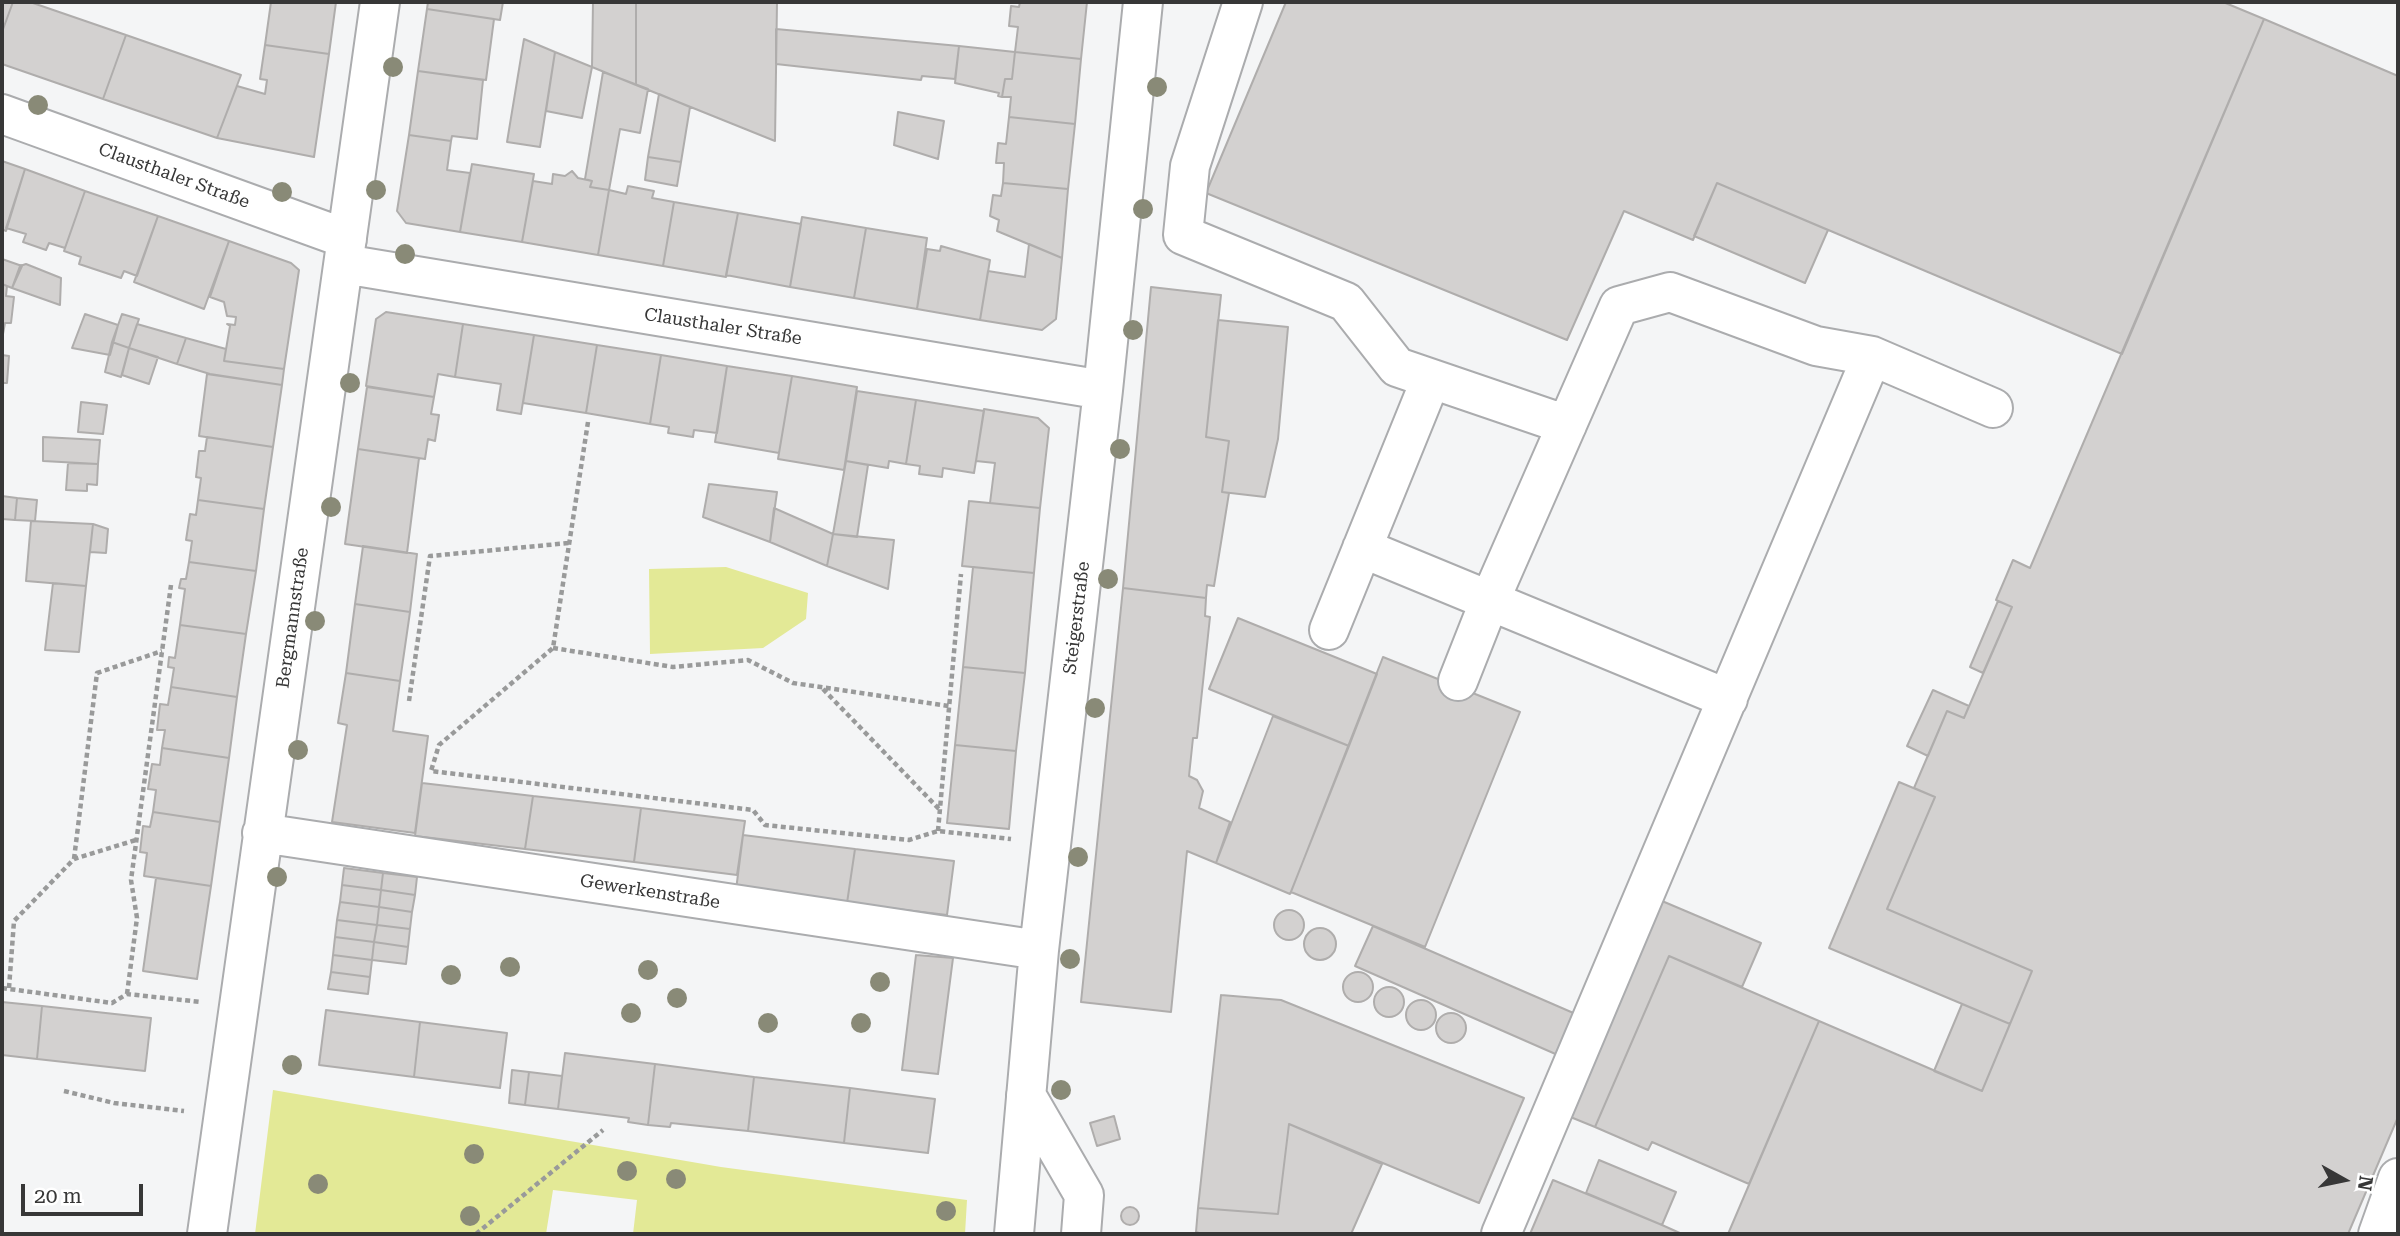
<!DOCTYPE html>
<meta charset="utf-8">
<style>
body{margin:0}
#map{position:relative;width:2400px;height:1236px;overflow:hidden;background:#f4f5f6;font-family:"Roboto Serif",serif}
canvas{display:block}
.frame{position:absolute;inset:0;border:4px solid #373737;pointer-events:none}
.north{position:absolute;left:2309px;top:1145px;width:70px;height:70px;-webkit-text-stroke:5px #fff;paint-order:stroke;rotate:99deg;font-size:19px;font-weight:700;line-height:28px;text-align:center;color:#373737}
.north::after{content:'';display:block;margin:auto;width:24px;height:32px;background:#373737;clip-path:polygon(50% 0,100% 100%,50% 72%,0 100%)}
.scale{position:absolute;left:21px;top:1184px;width:122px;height:32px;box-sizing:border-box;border:4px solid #373737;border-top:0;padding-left:9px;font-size:21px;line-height:24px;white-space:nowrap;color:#373737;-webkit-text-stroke:5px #fff;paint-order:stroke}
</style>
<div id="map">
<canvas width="2400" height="1236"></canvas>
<div class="frame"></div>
<div class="north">N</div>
<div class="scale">20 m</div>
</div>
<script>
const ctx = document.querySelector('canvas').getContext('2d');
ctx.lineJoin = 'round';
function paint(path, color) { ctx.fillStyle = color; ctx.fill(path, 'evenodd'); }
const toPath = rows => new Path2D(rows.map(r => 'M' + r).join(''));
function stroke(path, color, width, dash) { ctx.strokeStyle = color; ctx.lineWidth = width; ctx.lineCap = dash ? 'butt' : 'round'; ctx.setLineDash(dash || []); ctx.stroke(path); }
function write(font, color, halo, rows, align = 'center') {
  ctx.font = font + ' "Roboto Serif",serif'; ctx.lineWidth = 7; ctx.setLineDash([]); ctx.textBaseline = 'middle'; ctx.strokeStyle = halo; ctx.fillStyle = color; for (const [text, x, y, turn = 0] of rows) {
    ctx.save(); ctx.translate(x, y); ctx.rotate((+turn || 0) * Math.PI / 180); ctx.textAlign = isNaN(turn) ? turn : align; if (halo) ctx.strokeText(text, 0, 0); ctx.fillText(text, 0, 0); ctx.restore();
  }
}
const green = toPath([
 [726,567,808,593,806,619,763,648,650,654,649,569],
 [273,1090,721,1167,967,1200,965,1234,633,1234,637,1200,553,1190,546,1234,255,1234]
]);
const building = toPath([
 [2,2,13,2,2,32,2,2],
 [13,2,30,2,126,35,103,99,2,64,2,32,13,2],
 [271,2,336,2,329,54,265,45,271,2],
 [428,2,503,2,500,20,427,9,428,2],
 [593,2,636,2,636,85,592,67,593,2],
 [636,2,777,2,775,141,636,85,636,2],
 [1020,2,1087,2,1081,59,1015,52,1018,27,1009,26,1011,6,1019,7,1020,2],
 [1286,2,2223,2,2264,19,2122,354,1717,183,1693,240,1624,211,1567,340,1206,193,1286,2],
 [427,9,494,19,486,80,418,71,427,9],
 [2264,19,2398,76,2398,1117,2348,1234,1728,1234,1819,1021,1982,1091,2032,971,1887,909,1935,797,1914,788,1947,711,1964,718,2012,607,1996,600,2013,560,2030,568,2264,19],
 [776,29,959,46,955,79,922,76,921,80,776,64,776,29],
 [126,35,241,75,217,138,103,99,126,35],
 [524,39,555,52,540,147,507,142,524,39],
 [265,45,329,54,314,157,217,138,237,86,265,94,267,80,260,79,265,45],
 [959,46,1015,52,1012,79,1005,79,1002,97,998,96,999,93,955,83,959,46],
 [555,52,592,67,582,118,546,111,555,52],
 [1015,52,1081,59,1075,124,1009,117,1011,97,1002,97,1005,79,1012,79,1015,52],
 [418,71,483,80,477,139,452,136,451,141,409,135,418,71],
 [603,72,648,89,640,133,620,129,609,190,590,187,592,181,585,179,603,72],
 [659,94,690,107,681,162,648,157,659,94],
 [898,112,944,121,938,159,894,145,898,112],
 [1009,117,1075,124,1068,189,1003,183,1004,163,996,163,998,143,1006,144,1009,117],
 [409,135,451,141,447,170,470,173,460,232,406,223,397,211,409,135],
 [648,157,681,162,677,186,645,180,648,157],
 [2,161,25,169,6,231,2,229,2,161],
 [472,164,534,174,522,242,460,232,472,164],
 [25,169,85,191,65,248,49,243,46,250,23,242,26,234,6,228,25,169],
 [572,171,578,178,592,181,590,187,609,190,598,255,522,242,533,181,552,184,553,174,565,176,572,171],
 [1003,183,1068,189,1062,258,997,231,999,220,990,216,993,195,1001,196,1003,183],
 [1717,183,1828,230,1805,283,1694,236,1717,183],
 [628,186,654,191,652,198,674,202,663,266,598,255,609,190,626,194,628,186],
 [85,191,158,216,137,276,124,271,121,278,79,264,81,257,64,251,85,191],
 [674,202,738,213,726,277,663,266,674,202],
 [738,213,801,224,790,287,726,275,738,213],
 [158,216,229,241,204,309,134,282,158,216],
 [802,217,866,228,854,298,790,287,802,217],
 [866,228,927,238,917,309,854,298,866,228],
 [229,241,291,263,299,270,284,369,224,361,230,326,227,324,235,325,236,317,227,316,224,302,210,297,229,241],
 [1029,244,1062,258,1056,319,1042,330,980,320,988,271,1025,277,1029,244],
 [941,246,990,260,980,320,917,309,927,249,940,251,941,246],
 [2,259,22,266,12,288,2,284,2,259],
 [26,264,61,278,60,305,12,288,20,266,26,264],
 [2,284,7,286,6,296,14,297,11,323,5,323,3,334,2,284],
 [1151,287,1221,295,1206,437,1229,441,1222,492,1229,493,1214,586,1207,585,1206,598,1123,588,1151,287],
 [386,312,463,324,455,377,438,374,434,397,366,386,376,319,386,312],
 [85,314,118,325,110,355,72,348,85,314],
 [122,314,139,319,129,348,112,342,122,314],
 [1218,320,1288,327,1278,439,1265,497,1222,492,1229,441,1206,437,1218,320],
 [137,324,186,338,177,364,129,348,137,324],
 [463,324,534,335,521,414,497,410,501,384,455,377,463,324],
 [534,335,597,345,586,413,523,403,534,335],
 [186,338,226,349,224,361,284,369,282,385,210,374,177,364,186,338],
 [112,342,129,348,121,377,105,372,112,342],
 [597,345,661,355,650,424,586,413,597,345],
 [129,348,158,357,149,384,122,375,129,348],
 [2,355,9,356,7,383,2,383,2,355],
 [661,355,727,366,717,433,694,430,693,437,668,433,669,427,650,424,661,355],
 [727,366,792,376,779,453,715,442,727,366],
 [207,374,282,385,273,447,199,436,207,374],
 [792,376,857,387,844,470,778,459,792,376],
 [367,387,434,397,431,414,439,415,435,441,428,439,425,459,358,449,367,387],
 [857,391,916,400,906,464,889,461,888,468,846,461,857,391],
 [916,400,984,411,974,473,943,468,942,477,919,474,920,466,906,464,916,400],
 [81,402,107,405,103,434,78,432,81,402],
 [984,409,1038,418,1049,428,1040,508,990,503,995,463,976,461,984,409],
 [43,437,100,440,98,464,43,461,43,437],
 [207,437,273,447,264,509,198,500,201,478,196,477,199,451,205,451,207,437],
 [358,449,419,458,407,553,345,544,358,449],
 [846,461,868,465,857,537,833,534,846,461],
 [68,463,98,464,97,485,87,484,87,491,66,490,68,463],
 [709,484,777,492,770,542,703,517,709,484],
 [2,496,17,498,15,520,2,519,2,496],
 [17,498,37,500,35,521,15,520,17,498],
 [198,500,264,509,256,571,189,562,192,541,186,540,190,514,196,515,198,500],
 [969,501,1040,508,1034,573,962,566,969,501],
 [774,508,833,534,827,566,770,542,774,508],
 [31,521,93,524,86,586,26,581,31,521],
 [93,524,108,529,106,553,90,552,93,524],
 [833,534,894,540,888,589,827,566,833,534],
 [363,546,417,554,410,612,355,604,363,546],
 [189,562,256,571,246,634,180,625,185,589,179,588,181,579,186,579,189,562],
 [973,567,1034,573,1025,673,963,667,973,567],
 [53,583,86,586,79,652,45,650,53,583],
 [1123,588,1206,598,1205,616,1210,617,1197,738,1193,738,1189,776,1197,780,1203,791,1199,808,1230,822,1216,863,1187,851,1171,1012,1081,1002,1123,588],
 [1998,601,2012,607,1983,673,1970,667,1998,601],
 [355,604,410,612,400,681,346,673,355,604],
 [1238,618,1377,674,1349,746,1209,689,1238,618],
 [180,625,246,634,237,697,171,687,174,668,168,667,169,657,175,658,180,625],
 [1383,657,1520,712,1425,947,1291,892,1383,657],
 [963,667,1025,673,1016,751,955,745,963,667],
 [346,673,400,681,393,731,428,736,415,833,332,822,347,725,338,723,346,673],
 [171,687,237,697,229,758,162,748,165,730,157,730,160,704,168,705,171,687],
 [1933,690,1969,706,1964,718,1947,711,1928,756,1907,746,1933,690],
 [1273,716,1349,746,1290,894,1216,863,1273,716],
 [955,745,1016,751,1009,829,947,823,955,745],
 [162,748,229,758,220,822,153,812,156,790,148,789,152,764,160,765,162,748],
 [1899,782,1935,797,1887,909,2032,971,2010,1024,1829,948,1899,782],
 [422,783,533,796,525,849,415,836,422,783],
 [533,796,641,808,634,862,525,849,533,796],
 [641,808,745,821,737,875,634,862,641,808],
 [153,812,220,822,211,886,144,876,147,853,140,852,143,826,150,827,153,812],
 [743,835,855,849,847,903,736,890,743,835],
 [855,849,954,861,947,915,847,903,855,849],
 [344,868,383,873,381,890,342,885,344,868],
 [383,873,417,877,415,895,381,890,383,873],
 [156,878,211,886,197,979,143,971,156,878],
 [342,885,381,890,379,907,340,902,342,885],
 [381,890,415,895,412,912,379,907,381,890],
 [1662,901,1761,943,1742,987,1669,956,1595,1127,1568,1116,1662,901],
 [340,902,379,907,377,925,337,920,340,902],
 [379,907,412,912,410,929,377,925,379,907],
 '1274 925a15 15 0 1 1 30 0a15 15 0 1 1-30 0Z',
 [337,920,377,925,374,942,335,937,337,920],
 [377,925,410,929,408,947,374,942,377,925],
 [1373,926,1578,1015,1560,1056,1355,966,1373,926],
 '1304 944a16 16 0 1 1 32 0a16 16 0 1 1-32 0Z',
 [335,937,374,942,372,960,333,955,335,937],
 [374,942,408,947,406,964,372,960,374,942],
 [333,955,372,960,370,977,331,972,333,955],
 [916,955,953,958,938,1074,902,1070,916,955],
 [1669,956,1819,1021,1749,1184,1652,1142,1648,1150,1595,1127,1669,956],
 [331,972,370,977,368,994,328,989,331,972],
 '1343 987a15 15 0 1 1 30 0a15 15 0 1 1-30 0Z',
 '1374 1002a15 15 0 1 1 30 0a15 15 0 1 1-30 0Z',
 [1221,995,1281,1000,1524,1098,1479,1203,1289,1124,1278,1214,1198,1208,1221,995],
 '1406 1015a15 15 0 1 1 30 0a15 15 0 1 1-30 0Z',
 [2,1002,42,1006,37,1059,2,1055,2,1002],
 [1962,1004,2010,1024,1982,1091,1934,1071,1962,1004],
 [42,1006,151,1018,145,1071,37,1059,42,1006],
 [326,1010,420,1022,414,1077,319,1065,326,1010],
 '1436 1028a15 15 0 1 1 30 0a15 15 0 1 1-30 0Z',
 [420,1022,507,1033,500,1088,414,1077,420,1022],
 [565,1053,655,1064,648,1125,628,1122,629,1118,558,1109,565,1053],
 [655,1064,754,1077,748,1131,671,1123,670,1127,648,1125,655,1064],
 [512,1070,529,1072,525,1105,509,1103,512,1070],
 [529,1072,562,1076,558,1109,525,1105,529,1072],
 [754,1077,850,1088,844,1143,748,1131,754,1077],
 [850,1088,935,1099,928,1153,844,1143,850,1088],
 [1114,1116,1120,1139,1097,1146,1090,1123,1114,1116],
 [1289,1124,1382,1164,1351,1234,1202,1234,1196,1232,1198,1208,1278,1214,1289,1124],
 [1599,1160,1676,1192,1662,1225,1586,1193,1599,1160],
 [1553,1180,1662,1225,1682,1234,1530,1234,1553,1180],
 '1121 1216a9 9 0 1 1 18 0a9 9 0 1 1-18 0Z'
]);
const path = toPath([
 [588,422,553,648,439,745,431,771,753,810,765,825,909,840,938,831,1011,839],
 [553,648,673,667,748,660,793,683,949,706],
 [823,689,940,810],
 [409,701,430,556,569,543],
 [938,831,961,574],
 [74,859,97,673,162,651],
 [2,988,112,1003,127,994,201,1002],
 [9,988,14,921,74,859,136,840],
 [127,994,137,918,131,880,171,585],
 [64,1091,114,1103,184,1111],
 [476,1234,603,1130]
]);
const minor = toPath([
 [1243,2,1190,166,1183,235,1346,302,1397,367,1567,425],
 [2,114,347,239],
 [344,264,1103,390],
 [1362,548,1728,699],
 [1329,630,1431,379],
 [1458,681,1490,600,1619,306,1670,292,1816,346,1872,356,1993,408],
 [262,833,1039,950],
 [1026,1095,1084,1195,1081,1234],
 [207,1234,380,2],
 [1014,1234,1039,950,1103,390,1143,2],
 [1501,1234,1872,356],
 [2378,1234,2398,1178]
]);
const trees = [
 [393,67],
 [1157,87],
 [38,105],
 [376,190],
 [282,192],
 [1143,209],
 [405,254],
 [1133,330],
 [350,383],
 [1120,449],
 [331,507],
 [1108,579],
 [315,621],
 [1095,708],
 [298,750],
 [1078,857],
 [277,877],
 [1070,959],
 [510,967],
 [648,970],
 [451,975],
 [880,982],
 [677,998],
 [631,1013],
 [768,1023],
 [861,1023],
 [292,1065],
 [1061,1090],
 [474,1154],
 [627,1171],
 [676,1179],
 [318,1184],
 [946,1211],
 [470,1216]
];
const streetNames = [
 ["Clausthaler Straße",174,176,20],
 ["Clausthaler Straße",723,327,9],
 ["Bergmannstraße",293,618,-82],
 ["Steigerstraße",1077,618,-83],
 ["Gewerkenstraße",650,892,9]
];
paint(green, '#e3e996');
paint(building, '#d3d1d0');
stroke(building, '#afadac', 2);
stroke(minor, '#abacae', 42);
stroke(path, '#999a9a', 4.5, [5, 3.5]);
stroke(minor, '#fff', 38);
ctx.fillStyle = '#898a77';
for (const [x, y] of trees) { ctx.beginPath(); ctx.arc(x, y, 10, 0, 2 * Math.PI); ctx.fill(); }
write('18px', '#373737', '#fff', streetNames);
</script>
